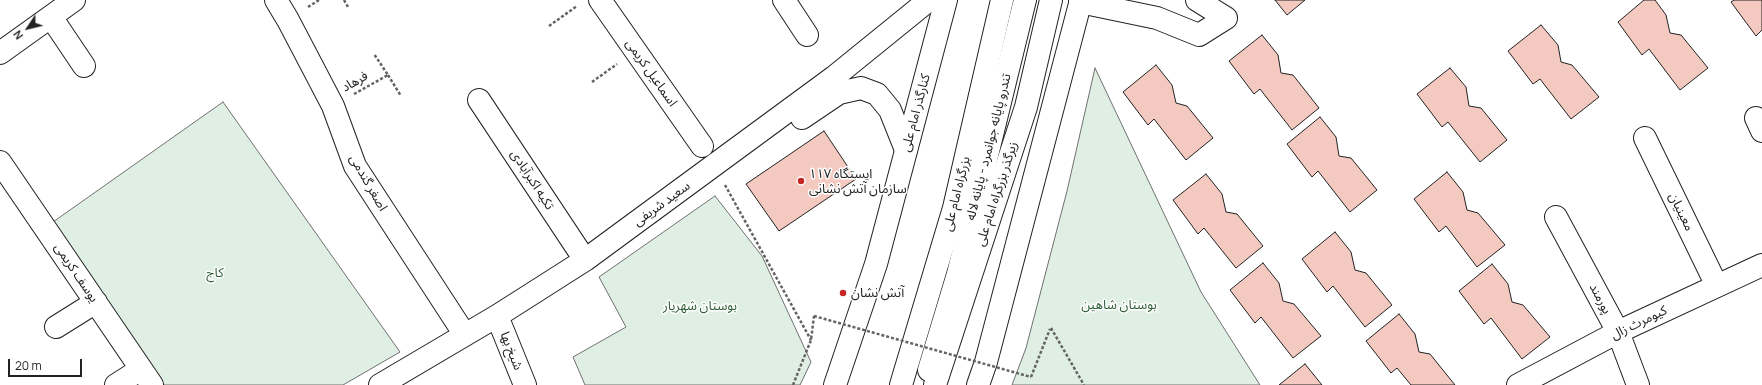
<!DOCTYPE html>
<meta charset="utf-8">
<style>
body{margin:0}
#map{position:relative;width:1762px;height:385px;overflow:hidden;background:#fff;font-family:Manrope,sans-serif}
canvas{display:block}
.north{position:absolute;left:8px;top:8px;width:40px;height:40px;-webkit-text-stroke:3px #fff;paint-order:stroke;rotate:235deg;font-size:11px;font-weight:700;line-height:16px;text-align:center;color:#222}
.north::after{content:'';display:block;margin:auto;width:14px;height:18px;background:#222;clip-path:polygon(50% 0,100% 100%,50% 72%,0 100%)}
.scale{position:absolute;left:8px;top:359px;width:74px;height:18px;box-sizing:border-box;border:2px solid #222;border-top:0;padding-left:5px;font-size:12px;line-height:14px;white-space:nowrap;color:#222;-webkit-text-stroke:3px #fff;paint-order:stroke}
</style>
<div id="map">
<canvas width="1762" height="385"></canvas>
<div class="north">N</div>
<div class="scale">20 m</div>
</div>
<script>
const ctx = document.querySelector('canvas').getContext('2d');
ctx.lineJoin = 'round';
function paint(path, color) { ctx.fillStyle = color; ctx.fill(path, 'evenodd'); }
const toPath = rows => new Path2D(rows.map(r => 'M' + r).join(''));
function stroke(path, color, width, dash) { ctx.strokeStyle = color; ctx.lineWidth = width; ctx.lineCap = dash ? 'butt' : 'round'; ctx.setLineDash(dash || []); ctx.stroke(path); }
function write(font, color, halo, rows, align = 'center') {
  ctx.font = font + ' Manrope,"Noto Sans Arabic",sans-serif'; ctx.lineWidth = 3; ctx.setLineDash([]); ctx.textBaseline = 'middle'; ctx.strokeStyle = halo; ctx.fillStyle = color; for (const [text, x, y, turn = 0] of rows) {
    ctx.save(); ctx.translate(x, y); ctx.rotate((+turn || 0) * Math.PI / 180); ctx.textAlign = isNaN(turn) ? turn : align; if (halo) ctx.strokeText(text, 0, 0); ctx.fillText(text, 0, 0); ctx.restore();
  }
}
const green = toPath([
 [1095,68,1201,292,1260,385,1012,385,1026,348,1067,191,1095,68],
 [223,102,400,352,343,385,164,385,53,222,223,102],
 [715,196,762,256,811,362,800,385,585,385,573,357,626,327,599,277,715,196]
]);
const building = toPath([
 [1275,0,1305,0,1287,15,1275,0],
 [1644,0,1655,0,1666,15,1670,33,1681,35,1708,68,1680,90,1649,49,1642,55,1618,22,1644,0],
 [1734,0,1762,0,1762,30,1756,36,1731,2,1734,0],
 [1541,25,1558,45,1561,62,1572,65,1599,97,1571,119,1540,79,1533,84,1508,51,1541,25],
 [1262,35,1278,55,1281,73,1293,75,1319,108,1292,130,1260,89,1254,94,1229,61,1262,35],
 [1156,65,1172,85,1176,103,1187,106,1213,138,1186,160,1154,119,1148,125,1123,92,1156,65],
 [1450,68,1466,87,1469,106,1481,108,1507,140,1480,162,1448,122,1442,127,1417,94,1450,68],
 [1320,117,1336,137,1339,156,1351,158,1377,190,1350,212,1318,171,1312,177,1287,144,1320,117],
 [824,131,856,179,779,231,746,184,824,131],
 [1447,172,1463,192,1467,210,1478,213,1505,245,1477,267,1446,226,1439,232,1414,199,1447,172],
 [1206,174,1222,194,1226,212,1237,214,1263,246,1236,268,1204,228,1198,234,1173,200,1206,174],
 [1335,232,1351,252,1355,270,1366,273,1392,305,1365,327,1333,286,1327,292,1302,259,1335,232],
 [1263,263,1279,283,1283,301,1294,304,1321,336,1293,358,1261,317,1255,323,1230,290,1263,263],
 [1492,264,1508,284,1512,302,1523,305,1550,337,1522,359,1491,318,1484,324,1459,291,1492,264],
 [1399,314,1415,334,1419,352,1430,354,1455,385,1411,385,1397,368,1391,373,1366,341,1399,314],
 [1305,364,1322,385,1279,385,1305,364]
]);
const path = toPath([
 [344,0,348,7],
 [308,7,319,0],
 [549,26,577,6],
 [388,75,401,96],
 [592,82,617,64],
 [354,94,388,75,374,54],
 [725,185,811,340],
 [1051,328,1084,385],
 [1031,377,1050,329],
 [793,385,811,340,814,316]
]);
const minor = toPath([
 [276,0,288,20,333,106,355,166,465,335],
 [600,0,702,146],
 [784,0,807,35],
 [1080,2,1157,18,1199,35,1226,18,1197,0],
 [51,17,84,66],
 [0,53,74,0],
 [479,100,585,260],
 [802,118,839,93,861,88,877,94,890,110,906,150],
 [1756,118,1762,131],
 [1645,138,1717,286],
 [0,162,152,385],
 [1556,217,1618,332,1638,385],
 [497,316,525,385],
 [56,327,96,302],
 [929,370,958,274,1025,0],
 [116,385,141,369],
 [380,385,497,316,585,260,834,77,929,0],
 [1518,385,1618,332,1762,265]
]);
const major = toPath([
 [835,385,876,264,946,0],
 [978,385,986,362,1081,0]
]);
const highway = toPath([
 [901,385,954,208,1002,0],
 [935,385,1026,107,1051,0]
]);
const pathBridge = toPath([
 [814,316,1031,377]
]);
const markers = [
 [801,181,4,"#c62828"],
 [843,293,4,"#c62828"]
];
const streetNames = [
 ["اسماعیل کریمی",651,73,55],
 ["فرهاد",355,82,-30],
 ["کنارگذر امام علی",916,113,-75],
 ["تندرو پایانه جوانمرد - پایانه لاله",989,147,-76],
 ["تکیه اکبرآبادی",532,180,57],
 ["اصغر گندمی",368,183,60],
 ["بزرگراه امام علی",957,194,-76],
 ["زیرگذر بزرگراه امام علی",997,194,-72],
 ["سعید شریفی",662,204,-36],
 ["معینیان",1681,212,64],
 ["یوسف کریمی",76,273,56],
 ["پورمند",1600,299,62],
 ["کیومرث زال",1639,323,-26],
 ["شیخ بها",511,351,68]
];
const poiNames = [
 ["ایستگاه ۱۱۷",809,174],
 ["سازمان آتش نشانی",809,189],
 ["آتش نشان",851,293]
];
const parkNames = [
 ["کاج",215,273],
 ["بوستان شاهین",1119,305],
 ["بوستان شهریار",700,306]
];
paint(green, '#e0efe3');
stroke(green, '#6f6f6f', 1);
paint(building, '#f3c9c0');
stroke(building, '#222', 1);
stroke(minor, '#222', 24);
stroke(major, '#222', 24);
stroke(highway, '#222', 24);
stroke(path, '#646464', 2.5, [3, 2]);
stroke(minor, '#fff', 22);
stroke(major, '#fff', 22);
stroke(highway, '#fff', 22);
stroke(pathBridge, '#646464', 2.5, [3, 2]);
for (const [x, y, r, color] of markers) { const dot = new Path2D(); dot.arc(x, y, r, 0, 2 * Math.PI); ctx.fillStyle = color; ctx.fill(dot); stroke(dot, '#fff', 1.5); }
write('13px', '#222', '#fff', streetNames);
write('13px', '#222', '#fff', poiNames, 'left');
write('13px', '#2f5e38', '#fff', parkNames);
</script>
